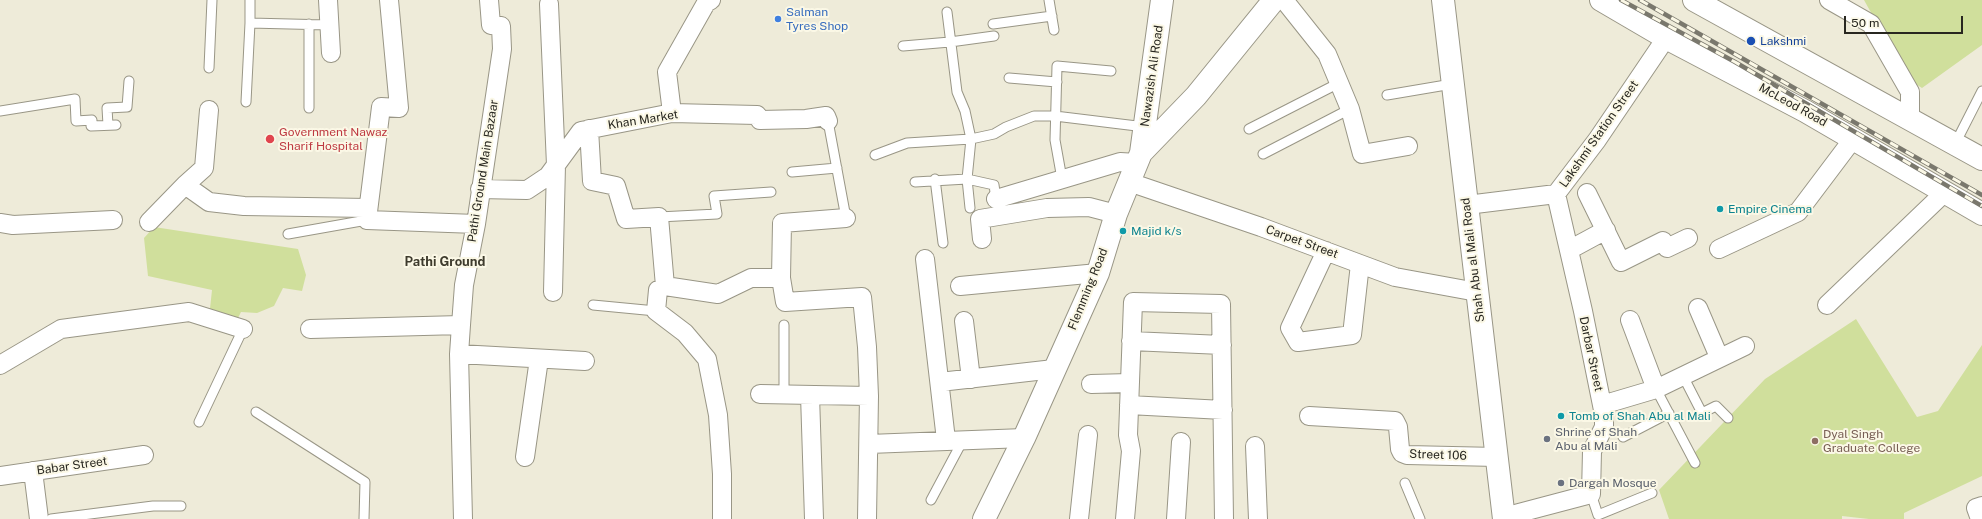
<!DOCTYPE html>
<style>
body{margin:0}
#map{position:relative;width:1982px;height:519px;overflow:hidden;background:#eeebd9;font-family:"Public Sans",sans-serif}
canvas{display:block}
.scale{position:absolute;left:1844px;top:16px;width:119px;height:18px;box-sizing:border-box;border:2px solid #282720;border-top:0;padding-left:5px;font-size:12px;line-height:14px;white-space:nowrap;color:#282720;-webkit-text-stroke:3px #fbf8e6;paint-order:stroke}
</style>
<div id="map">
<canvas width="1982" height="519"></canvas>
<div class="scale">50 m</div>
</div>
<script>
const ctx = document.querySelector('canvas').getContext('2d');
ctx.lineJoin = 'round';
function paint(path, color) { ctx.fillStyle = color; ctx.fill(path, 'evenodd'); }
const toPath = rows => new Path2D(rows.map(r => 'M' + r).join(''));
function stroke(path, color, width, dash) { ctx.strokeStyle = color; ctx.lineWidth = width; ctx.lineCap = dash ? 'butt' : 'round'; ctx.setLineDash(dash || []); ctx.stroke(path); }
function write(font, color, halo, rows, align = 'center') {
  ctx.font = font + ' "Public Sans",sans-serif'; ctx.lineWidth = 4; ctx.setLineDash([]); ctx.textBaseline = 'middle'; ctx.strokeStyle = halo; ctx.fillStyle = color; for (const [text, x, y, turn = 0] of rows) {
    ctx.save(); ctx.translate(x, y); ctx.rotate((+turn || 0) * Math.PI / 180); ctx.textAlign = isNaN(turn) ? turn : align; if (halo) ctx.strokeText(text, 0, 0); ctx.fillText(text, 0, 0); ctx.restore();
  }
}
const green = toPath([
 [1864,0,1982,0,1982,45,1922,88,1908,79],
 [154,227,298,249,306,275,302,291,283,288,274,306,257,313,241,312,234,326,209,318,212,290,148,276,144,238],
 [1856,319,1917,417,1938,411,1982,345,1982,476,1904,513,1904,519,1869,519,1842,516,1842,519,1669,519,1659,490,1765,379]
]);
const lane = toPath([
 [250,0,250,23,330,25],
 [1049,0,1054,30],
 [947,12,957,92,965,111,971,139,967,179,970,208],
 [309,24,309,108],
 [993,24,1052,16],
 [903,46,950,42,994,36],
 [209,68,212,0],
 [1009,78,1057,82],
 [1387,95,1452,84],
 [246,102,250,23],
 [0,111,75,99,76,121,92,120,91,126,116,125],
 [828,121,846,218],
 [108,125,107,108,127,107,129,81],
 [1249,129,1339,83],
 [1955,144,1982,91],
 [1263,154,1350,109],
 [875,155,907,143,971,139,994,134,1006,127,1034,116,1055,116,1145,127],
 [792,172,837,168],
 [935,179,943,243],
 [1062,179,1055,140,1057,66,1111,71],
 [915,182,967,179,994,185,996,199],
 [659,217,717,214,714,196,771,192],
 [288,234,367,220],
 [593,305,656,311],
 [784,325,784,394],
 [1683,376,1702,413,1716,406,1728,418],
 [1656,389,1695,463],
 [256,412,365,482,364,519],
 [199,422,243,329],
 [1623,437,1669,413],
 [1405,483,1420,519],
 [1591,494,1598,515,1652,493],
 [931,500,963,440],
 [51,519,153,506,181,506]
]);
const street = toPath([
 [328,0,331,53],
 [389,0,399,108,381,107,367,220,476,224],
 [1284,0,1327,54,1350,109,1362,154,1408,146],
 [1829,0,1871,24,1910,92,1910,118],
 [549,4,556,165,553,292],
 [672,113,667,72,706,3,711,0],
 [589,129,592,181,616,186,626,219,659,217,665,286],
 [1129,182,1261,227,1395,277,1477,292],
 [185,185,209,202,244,206,368,208],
 [480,189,527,190,548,176,581,131,672,113,757,115,760,120,806,119,826,116,828,121],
 [1587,193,1621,262,1663,241,1667,248,1688,238],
 [996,199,1120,162,1137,163],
 [1467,205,1556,194,1597,140,1666,38],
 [149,222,185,185,204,168,209,110],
 [0,223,13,225,113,220],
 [982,239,980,219,1047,208,1089,207,1116,214],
 [1719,249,1798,212,1853,139],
 [1569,250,1606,230],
 [1326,251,1290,328,1298,342,1352,335,1360,264],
 [925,259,946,440],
 [781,278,782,223,846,218],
 [960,286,1098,273],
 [1827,305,1944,193],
 [1698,308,1719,357],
 [1630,320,1656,389],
 [964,321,971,379],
 [310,329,461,325],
 [1131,341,1222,345],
 [459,354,585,361],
 [0,365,61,329,189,312,243,329],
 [940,382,1054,369],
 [1091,384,1130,383],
 [760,394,869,396],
 [810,395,814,519],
 [1129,405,1223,410],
 [1602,405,1656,389,1745,346],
 [1309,416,1395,421,1398,427,1400,449,1402,453,1407,455,1497,457],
 [869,444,1024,438],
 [1255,446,1258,519],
 [525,457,539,359],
 [33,471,39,519],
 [0,476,144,455],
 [1504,517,1591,494,1592,451,1604,427,1604,415,1583,311,1556,194],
 [463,519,459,354,461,325,464,285,476,224,502,49,501,26,491,25,489,0],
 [722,519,722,474,718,415,707,359,685,333,656,311,658,290,665,286,718,294,751,278,781,278,785,302,862,297,867,347,869,396,867,519],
 [1079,519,1088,435],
 [1125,519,1131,451,1128,435,1133,302,1221,304,1224,519],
 [1176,519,1181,442],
 [1980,519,1976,508,1982,506]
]);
const secondary = toPath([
 [1443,0,1504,519],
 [1601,0,1666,38,1805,111,1982,214],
 [1694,0,1982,159],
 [1141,153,1196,96,1274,0],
 [984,519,1024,438,1098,273,1116,214,1141,153,1162,0]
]);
const rail = toPath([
 [1621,0,1735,62,1982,206],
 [1640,0,1982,195]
]);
const markers = [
 [778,19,4,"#3f7fe0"],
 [1751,41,5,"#1a4fb4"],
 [270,139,5,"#e0444e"],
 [1720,209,4,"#0f9aa8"],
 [1123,231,4,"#0f9aa8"],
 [1561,416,4,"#0f9aa8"],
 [1547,439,4,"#6b7280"],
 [1815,441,4,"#8d6e63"],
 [1561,483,4,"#6b7280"]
];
const shopNames = [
 ["Salman",786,12],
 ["Tyres Shop",786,26]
];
const transitNames = [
 ["Lakshmi",1760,41]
];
const streetNames = [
 ["Nawazish Ali Road",1152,76,-82],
 ["McLeod Road",1793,105,29],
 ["Khan Market",643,120,-9],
 ["Lakshmi Station Street",1599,134,-55],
 ["Pathi Ground Main Bazaar",483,171,-81],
 ["Carpet Street",1302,242,20],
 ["Shah Abu al Mali Road",1473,260,-97],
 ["Flemming Road",1088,289,-68],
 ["Darbar Street",1591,354,78],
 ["Street 106",1438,455,2],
 ["Babar Street",72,466,-8]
];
const healthNames = [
 ["Government Nawaz",279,132],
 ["Sharif Hospital",279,146]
];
const cultureNames = [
 ["Empire Cinema",1728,209],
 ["Majid k/s",1131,231],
 ["Tomb of Shah Abu al Mali",1569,416]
];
const worshipNames = [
 ["Shrine of Shah",1555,432],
 ["Abu al Mali",1555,446],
 ["Dargah Mosque",1569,483]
];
const educationNames = [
 ["Dyal Singh",1823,434],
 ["Graduate College",1823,448]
];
const neighbourhoodNames = [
 ["Pathi Ground",445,262]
];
paint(green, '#d0df9c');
stroke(lane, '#999686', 11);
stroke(street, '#999686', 20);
stroke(secondary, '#999686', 24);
stroke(lane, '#fff', 9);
stroke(street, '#fff', 18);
stroke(secondary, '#fff', 22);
stroke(rail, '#7a786d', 4.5);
stroke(rail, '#fbf8e6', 3, [9]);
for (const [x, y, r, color] of markers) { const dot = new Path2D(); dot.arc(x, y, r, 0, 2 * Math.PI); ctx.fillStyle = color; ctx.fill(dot); stroke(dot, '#fbf8e6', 1.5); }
write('12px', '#366cbe', '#fbf8e6', shopNames, 'left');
write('12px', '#164399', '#fbf8e6', transitNames, 'left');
write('12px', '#282720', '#fbf8e6', streetNames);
write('12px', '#be3a42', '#fbf8e6', healthNames, 'left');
write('12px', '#0d838f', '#fbf8e6', cultureNames, 'left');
write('12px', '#5b616d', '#fbf8e6', worshipNames, 'left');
write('12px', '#785e54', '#fbf8e6', educationNames, 'left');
write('bold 13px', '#3e3b2d', '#fbf8e6', neighbourhoodNames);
</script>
